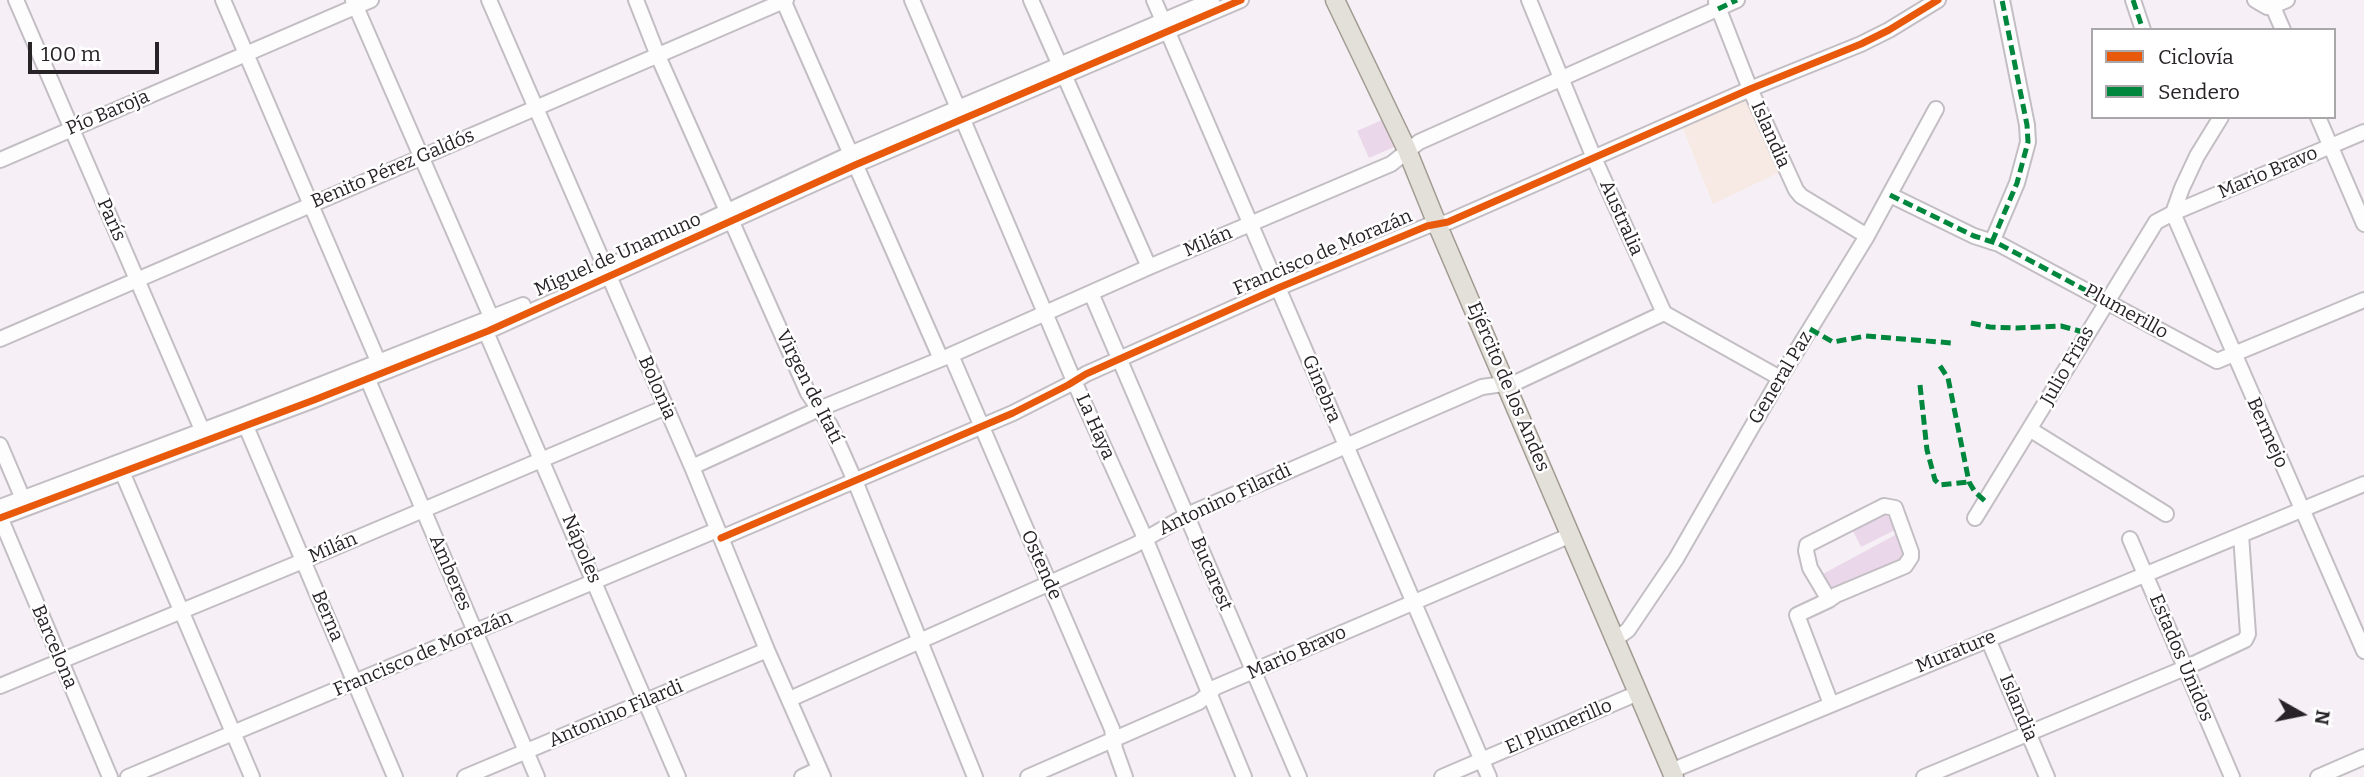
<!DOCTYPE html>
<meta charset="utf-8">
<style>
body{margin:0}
#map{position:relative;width:2364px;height:777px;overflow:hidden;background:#f6f0f6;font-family:Bitter,serif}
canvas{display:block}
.legend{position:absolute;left:2091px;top:28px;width:245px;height:91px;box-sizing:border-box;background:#fff;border:2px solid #a9a7a9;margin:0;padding:9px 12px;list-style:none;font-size:21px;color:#272327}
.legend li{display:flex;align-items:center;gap:14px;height:35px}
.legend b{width:35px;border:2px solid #a9a7a9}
.north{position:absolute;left:2266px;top:679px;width:70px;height:70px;-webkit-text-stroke:5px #fff;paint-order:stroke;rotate:99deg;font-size:19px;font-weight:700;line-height:28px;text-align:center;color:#272327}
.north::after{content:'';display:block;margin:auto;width:24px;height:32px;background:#272327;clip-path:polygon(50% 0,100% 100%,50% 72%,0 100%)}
.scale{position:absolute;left:28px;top:42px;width:131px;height:32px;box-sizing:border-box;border:4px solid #272327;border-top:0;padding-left:9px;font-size:21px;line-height:24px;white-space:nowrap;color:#272327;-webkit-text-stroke:5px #fff;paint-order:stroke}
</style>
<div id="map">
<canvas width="2364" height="777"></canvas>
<ul class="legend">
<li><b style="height:9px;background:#e8590c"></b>Ciclovía</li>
<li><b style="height:9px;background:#00873e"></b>Sendero</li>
</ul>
<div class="north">N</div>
<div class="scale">100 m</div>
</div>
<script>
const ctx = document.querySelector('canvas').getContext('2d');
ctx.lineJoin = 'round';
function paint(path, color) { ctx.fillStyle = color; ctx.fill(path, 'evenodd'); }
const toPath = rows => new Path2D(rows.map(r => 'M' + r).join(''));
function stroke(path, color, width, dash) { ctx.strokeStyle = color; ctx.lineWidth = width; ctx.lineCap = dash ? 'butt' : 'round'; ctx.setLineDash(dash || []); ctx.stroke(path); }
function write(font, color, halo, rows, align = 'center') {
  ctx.font = font + ' Bitter,serif'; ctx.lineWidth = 5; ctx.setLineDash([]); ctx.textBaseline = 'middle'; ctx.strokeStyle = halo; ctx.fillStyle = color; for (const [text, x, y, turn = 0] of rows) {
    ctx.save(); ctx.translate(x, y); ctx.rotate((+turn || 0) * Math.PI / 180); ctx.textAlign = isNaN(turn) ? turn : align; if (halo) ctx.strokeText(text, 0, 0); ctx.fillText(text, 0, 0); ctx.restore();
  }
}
const education = toPath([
 [1747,96,1782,171,1713,204,1682,126]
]);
const green = toPath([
 [1382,120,1394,147,1369,158,1357,131],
 [1887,514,1895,530,1861,547,1853,531],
 [1897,534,1902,534,1907,549,1904,560,1834,589,1827,585,1821,575]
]);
const minor = toPath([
 [16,0,206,439],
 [223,0,381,368],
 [353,0,495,326],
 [489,0,692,467,767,650,823,777],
 [636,0,658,56,808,393,830,425,855,481,975,777],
 [783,0,941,359],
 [912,0,1074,381,1145,538,1244,777],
 [1031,0,1149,267],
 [1154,0,1489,777],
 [1529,0,1594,158,1664,313,1780,378],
 [2133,0,2143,30],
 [2255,0,2267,7,2273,6],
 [2270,0,2283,30],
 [1716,2,1750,89,1796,190,1801,196,1867,236],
 [2273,6,2287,0],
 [2318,117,2364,224],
 [2364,132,2173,213,2364,651],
 [0,160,371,0],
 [1890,195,1974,236,1999,244,2217,361,2364,300],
 [687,230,850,154,1212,0],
 [1992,242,2017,183,2028,142,2027,125,2002,0],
 [570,284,669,238],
 [1091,293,1299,777],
 [483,325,678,777],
 [0,339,786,0],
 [951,355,1112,729,1115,749,1125,777],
 [365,373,537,777],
 [242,417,395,777],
 [2031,430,2166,514],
 [0,445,26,506],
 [120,467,252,777],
 [692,467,819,409,951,355,1149,267,1391,164,1419,142,1737,0],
 [0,507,241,416,523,305],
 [0,517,110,777],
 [0,518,314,400,488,331,855,165,1241,0],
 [1975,518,2156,222,2173,213,2182,188,2197,156,2221,117],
 [721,538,1013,413,1068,385,1086,374,1278,288,1427,226,1448,222,1750,89,1861,44,1889,30,1938,0],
 [2130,539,2232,777],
 [1829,600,1810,568,1806,551,1807,545,1884,506,1895,508,1911,552,1911,557,1905,566,1836,595,1829,600,1797,615,1831,704],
 [1988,639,2047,777],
 [1614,640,1628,630,1676,559,1780,378,1867,236,1936,109],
 [0,686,303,561,666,407],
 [790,699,1135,545,1187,515,1482,387,1517,382,1664,313],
 [1671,771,2364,484],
 [128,777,717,530],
 [465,777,767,650],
 [802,777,819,769],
 [1028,777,1199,702,1216,687,1571,535],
 [1442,777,1638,693],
 [1924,777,2185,668,2245,640,2248,634,2241,535],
 [2318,777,2364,757]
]);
const major = toPath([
 [1335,0,1407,150,1437,224,1674,777]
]);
const quiet = toPath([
 [2133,0,2143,30],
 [1718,9,1737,0],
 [1890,195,1974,236,1999,244,2106,301],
 [1992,242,2017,183,2028,142,2027,125,2002,0],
 [1971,323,1990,327,2017,328,2061,326,2087,333],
 [1810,329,1833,342,1866,336,1952,343],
 [1940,366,1948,378,1969,482,1975,492,1985,501],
 [1920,385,1927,450,1935,480,1940,485,1969,482]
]);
const cycleway = toPath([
 [0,518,314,400,488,331,855,165,1241,0],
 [721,538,1013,413,1068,385,1086,374,1278,288,1427,226,1448,222,1750,89,1861,44,1889,30,1938,0]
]);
const streetNames = [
 ["Pío Baroja",108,113,-23],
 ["Islandia",1770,135,66],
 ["Benito Pérez Galdós",393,169,-23],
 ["Mario Bravo",2268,173,-23],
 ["Australia",1621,218,66],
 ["París",111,220,66],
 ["Milán",1208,242,-23],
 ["Francisco de Morazán",1323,253,-23],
 ["Miguel de Unamuno",618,255,-24],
 ["Plumerillo",2126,312,29],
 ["Julio Frias",2068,366,-60],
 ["General Paz",1781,378,-59],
 ["Virgen de Itatí",809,387,63],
 ["Ejército de los Andes",1508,387,67],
 ["Bolonia",657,388,66],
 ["Ginebra",1321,389,67],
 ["La Haya",1095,427,66],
 ["Bermejo",2267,433,66],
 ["Antonino Filardi",1225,500,-25],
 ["Milán",333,548,-23],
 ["Nápoles",581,549,67],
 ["Ostende",1041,565,66],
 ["Amberes",450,573,67],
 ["Bucarest",1211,574,67],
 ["Berna",327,616,67],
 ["Barcelona",54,647,67],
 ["Murature",1956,652,-22],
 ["Mario Bravo",1297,653,-24],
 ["Francisco de Morazán",423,654,-23],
 ["Estados Unidos",2181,658,67],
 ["Islandia",2018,708,67],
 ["Antonino Filardi",616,714,-23],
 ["El Plumerillo",1559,727,-23]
];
paint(education, '#f7e9e3');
paint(green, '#ead7ea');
stroke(minor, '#c3bec3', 18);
stroke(major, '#a29b92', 21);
stroke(minor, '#fefdfe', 14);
stroke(major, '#e3dfd9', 18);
stroke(quiet, '#00873e', 5, [10, 5]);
stroke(cycleway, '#e8590c', 7);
write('19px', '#272327', '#fff', streetNames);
</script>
